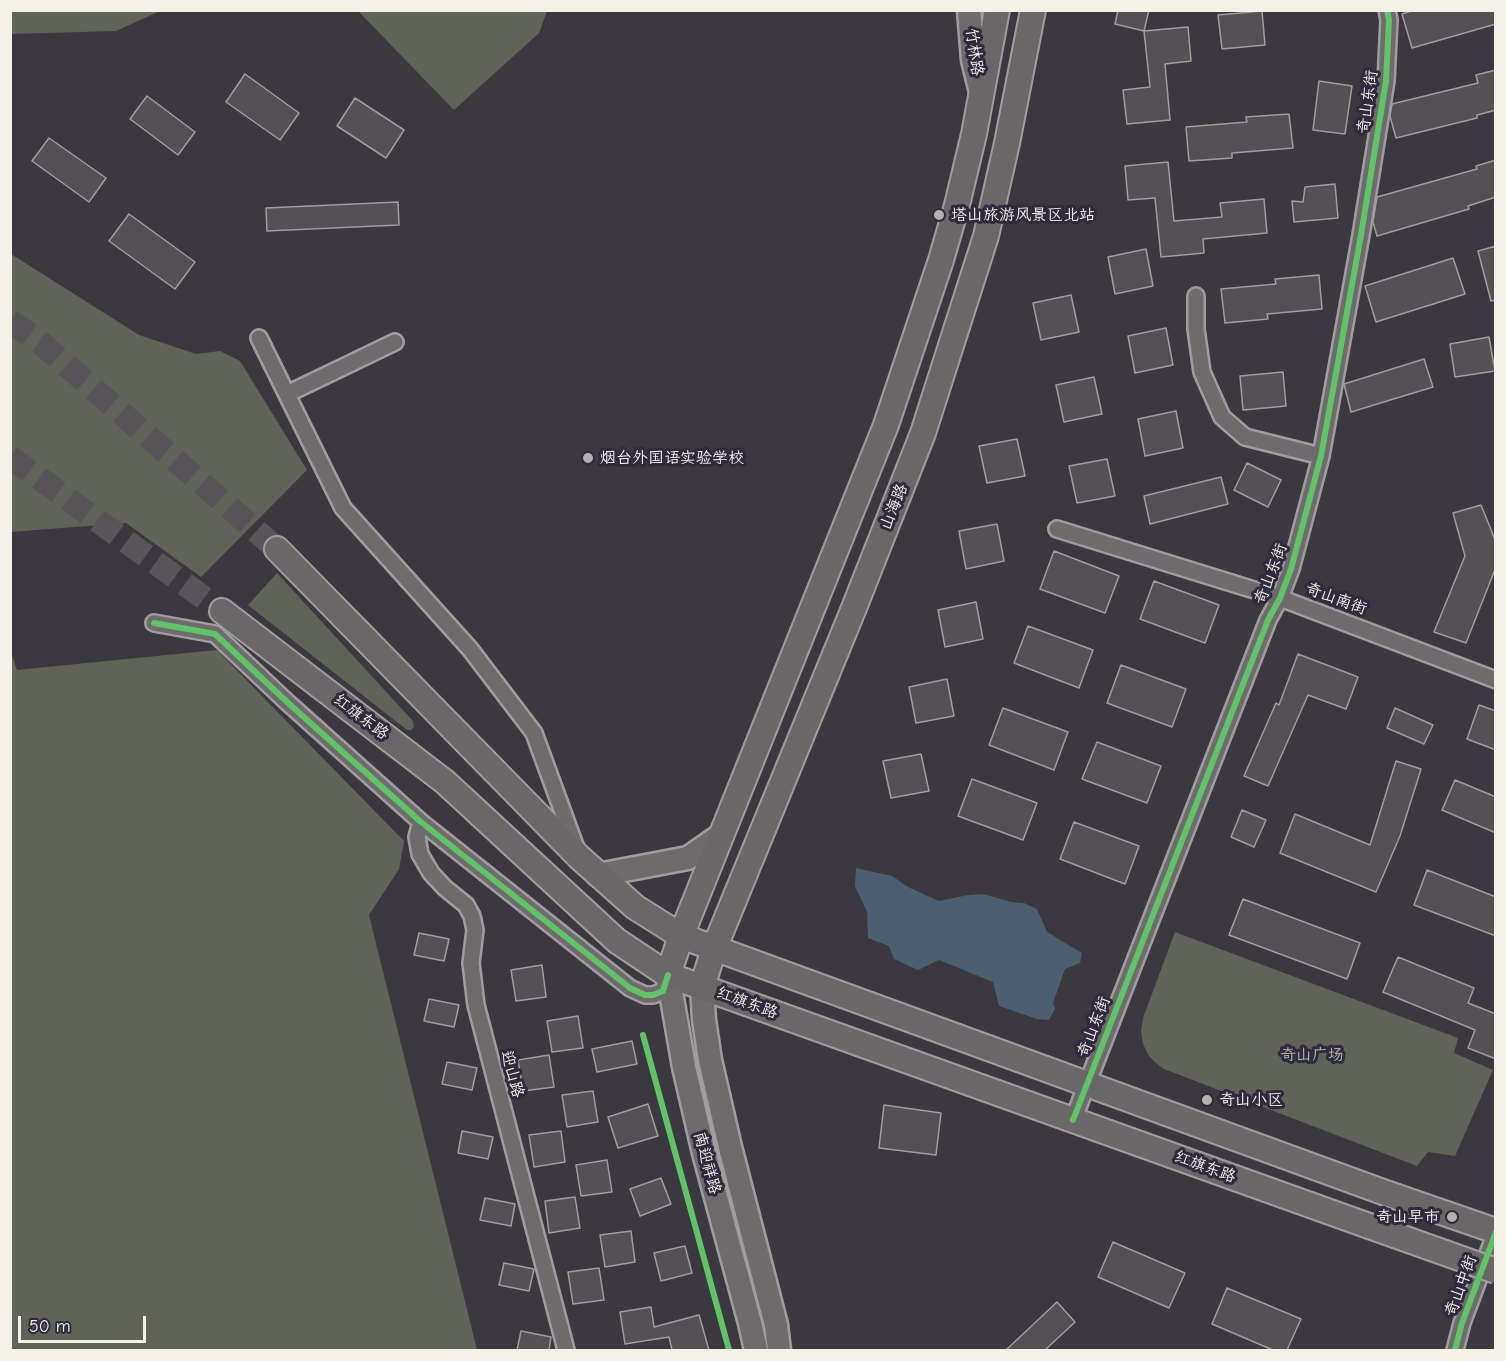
<!DOCTYPE html>
<meta charset="utf-8">
<style>
body{margin:0}
#map{position:relative;width:1506px;height:1361px;overflow:hidden;background:#3c3840;font-family:"Comic Neue",sans-serif}
canvas{display:block}
.frame{position:absolute;inset:0;border:12px solid #f4f1e8;pointer-events:none}
.scale{position:absolute;left:18px;top:1316px;width:128px;height:27px;box-sizing:border-box;border:3px solid #f4f1e8;border-top:0;padding-left:8px;font-size:18px;line-height:21px;white-space:nowrap;color:#f4f1e8;-webkit-text-stroke:4px #2f2a3d;paint-order:stroke}
</style>
<div id="map">
<canvas width="1506" height="1361"></canvas>
<div class="frame"></div>
<div class="scale">50 m</div>
</div>
<script>
const ctx = document.querySelector('canvas').getContext('2d');
ctx.lineJoin = 'round';
function paint(path, color) { ctx.fillStyle = color; ctx.fill(path, 'evenodd'); }
const toPath = rows => new Path2D(rows.map(r => 'M' + r).join(''));
function stroke(path, color, width, dash) { ctx.strokeStyle = color; ctx.lineWidth = width; ctx.lineCap = dash ? 'butt' : 'round'; ctx.setLineDash(dash || []); ctx.stroke(path); }
function write(font, color, halo, rows, align = 'center') {
  ctx.font = font + ' "Comic Neue","LXGW WenKai TC",sans-serif'; ctx.lineWidth = 6; ctx.setLineDash([]); ctx.textBaseline = 'middle'; ctx.strokeStyle = halo; ctx.fillStyle = color; for (const [text, x, y, turn = 0] of rows) {
    ctx.save(); ctx.translate(x, y); ctx.rotate((+turn || 0) * Math.PI / 180); ctx.textAlign = isNaN(turn) ? turn : align; if (halo) ctx.strokeText(text, 0, 0); ctx.fillText(text, 0, 0); ctx.restore();
  }
}
const green = toPath([
 [10,11,11,10,160,11,116,31,11,34],
 [358,11,547,11,539,33,454,110],
 [11,254,139,335,196,354,220,351,240,361,307,470,201,577,126,523,11,532],
 [277,573,413,721,414,727,411,730,407,730,248,605],
 [217,650,404,841,399,869,369,915,477,1350,11,1350,11,653,17,670],
 [1175,932,1458,1038,1454,1053,1493,1070,1455,1156,1428,1152,1417,1166,1164,1069,1156,1063,1149,1056,1143,1044,1141,1031,1143,1018]
]);
const water = toPath([
 [856,868,892,876,908,887,939,901,968,895,983,894,1011,902,1024,903,1037,909,1047,932,1082,953,1080,963,1065,969,1053,1003,1055,1009,1049,1020,1037,1019,999,1006,993,982,939,960,918,970,894,959,889,946,868,938,867,912,855,886]
]);
const building = toPath([
 [1118,10,1149,10,1144,31,1115,24,1118,10],
 [1414,10,1496,10,1496,24,1412,48,1402,14,1414,10],
 [1262,11,1265,45,1222,49,1218,15,1262,11],
 [1188,27,1191,61,1165,64,1170,120,1127,124,1123,90,1150,87,1144,31,1188,27],
 [1496,70,1496,110,1477,115,1477,118,1396,138,1390,116,1392,104,1478,83,1476,75,1496,70],
 [245,74,299,113,280,140,226,102,245,74],
 [1319,81,1352,86,1345,134,1313,130,1319,81],
 [147,96,195,132,178,155,130,119,147,96],
 [355,98,404,130,386,158,337,126,355,98],
 [1289,114,1293,148,1232,153,1232,158,1189,161,1186,127,1247,122,1246,117,1289,114],
 [49,138,106,178,89,202,32,161,49,138],
 [1496,160,1496,197,1468,206,1469,209,1377,236,1373,222,1377,197,1477,169,1476,166,1496,160],
 [1168,162,1174,221,1222,217,1220,203,1264,199,1267,233,1203,239,1204,253,1161,257,1155,198,1128,200,1125,166,1168,162],
 [1335,184,1338,218,1294,222,1292,201,1303,202,1305,187,1335,184],
 [398,202,399,225,267,231,266,208,398,202],
 [129,214,195,262,175,289,109,241,129,214],
 [1496,246,1496,300,1491,301,1478,251,1496,246],
 [1146,249,1153,286,1115,294,1108,257,1146,249],
 [1453,258,1465,294,1376,322,1365,286,1453,258],
 [1319,275,1322,309,1267,314,1268,319,1225,323,1221,289,1276,284,1275,279,1319,275],
 [1071,295,1079,332,1041,340,1033,303,1071,295],
 [1166,328,1173,365,1135,373,1128,336,1166,328],
 [1489,337,1495,371,1455,377,1450,344,1489,337],
 [1424,359,1433,387,1351,412,1344,384,1424,359],
 [1283,372,1286,406,1243,410,1240,376,1283,372],
 [1094,377,1102,414,1064,422,1056,385,1094,377],
 [1176,411,1183,448,1145,456,1138,419,1176,411],
 [1017,439,1025,476,987,483,979,446,1017,439],
 [1107,459,1115,496,1077,503,1069,466,1107,459],
 [1247,463,1281,480,1268,507,1234,490,1247,463],
 [1221,477,1228,504,1150,524,1144,496,1221,477],
 [1481,505,1496,542,1496,567,1466,643,1434,632,1465,556,1453,513,1481,505],
 [997,524,1004,561,966,569,959,531,997,524],
 [1054,551,1119,576,1105,613,1040,589,1054,551],
 [1154,581,1219,605,1205,643,1140,619,1154,581],
 [976,602,983,639,945,647,938,610,976,602],
 [1028,626,1093,650,1079,688,1014,663,1028,626],
 [1298,654,1358,677,1346,709,1308,695,1268,786,1244,776,1276,703,1279,705,1298,654],
 [1121,665,1186,689,1172,727,1107,703,1121,665],
 [947,679,954,716,916,723,909,687,947,679],
 [1479,705,1496,711,1496,750,1467,739,1479,705],
 [1003,708,1068,732,1054,770,989,745,1003,708],
 [1395,708,1433,725,1424,744,1387,728,1395,708],
 [1097,742,1161,766,1147,803,1082,779,1097,742],
 [921,754,929,791,891,798,883,761,921,754],
 [1396,761,1421,769,1400,836,1376,892,1280,853,1295,814,1370,845,1396,761],
 [972,779,1037,803,1023,840,958,816,972,779],
 [1455,780,1496,797,1496,833,1442,810,1455,780],
 [1242,810,1266,820,1254,847,1231,837,1242,810],
 [1074,822,1139,846,1125,884,1060,859,1074,822],
 [1427,870,1496,897,1496,936,1414,905,1427,870],
 [1243,899,1360,943,1347,979,1229,935,1243,899],
 [419,933,449,939,444,961,414,955,419,933],
 [1398,957,1474,988,1468,1003,1496,1014,1496,1059,1468,1048,1475,1030,1383,992,1398,957],
 [542,965,546,997,516,1001,511,970,542,965],
 [429,999,459,1005,454,1027,424,1021,429,999],
 [578,1016,583,1048,552,1052,547,1021,578,1016],
 [632,1041,637,1064,597,1072,592,1049,632,1041],
 [549,1055,554,1087,523,1091,518,1060,549,1055],
 [447,1062,477,1068,472,1090,442,1084,447,1062],
 [593,1091,598,1122,567,1127,562,1095,593,1091],
 [648,1104,658,1136,618,1148,608,1117,648,1104],
 [884,1105,941,1113,936,1155,879,1148,884,1105],
 [462,1131,493,1137,488,1159,458,1153,462,1131],
 [561,1131,565,1162,534,1167,529,1135,561,1131],
 [607,1160,612,1192,581,1196,576,1165,607,1160],
 [661,1178,671,1204,640,1216,630,1189,661,1178],
 [575,1197,580,1228,549,1233,545,1201,575,1197],
 [485,1198,515,1204,511,1226,480,1220,485,1198],
 [631,1231,635,1262,605,1267,600,1235,631,1231],
 [1113,1242,1185,1273,1169,1308,1098,1277,1113,1242],
 [685,1246,692,1273,661,1281,654,1253,685,1246],
 [504,1263,534,1269,529,1291,499,1285,504,1263],
 [599,1268,604,1300,573,1304,568,1272,599,1268],
 [1227,1288,1301,1319,1287,1350,1273,1350,1212,1324,1227,1288],
 [1057,1302,1075,1322,1045,1350,1006,1350,1057,1302],
 [651,1307,654,1327,699,1315,709,1350,672,1350,669,1337,625,1344,620,1312,651,1307],
 [521,1331,551,1337,549,1350,517,1350,521,1331]
]);
const primaryTunnel = toPath([
 [10,321,41,343,277,549],
 [10,457,222,611]
]);
const street = toPath([
 [1196,296,1196,329,1202,372,1222,417,1245,437,1321,456],
 [259,338,343,508,470,649,534,733,576,848],
 [287,394,395,342],
 [1057,529,1280,598,1496,680],
 [154,623,215,634,287,702,421,822,630,988,645,995,653,995,663,991,668,975],
 [421,822,417,837,420,854,431,873,445,888,466,905,472,916,475,930,471,963,476,1005,566,1350],
 [1073,1120,1268,620,1280,598,1291,569,1321,456,1361,235,1386,81,1389,20,1387,10],
 [1455,1350,1462,1323,1496,1232]
]);
const secondary = toPath([
 [969,10,973,60,981,92],
 [598,875,688,858,721,835],
 [668,975,684,1067,704,1153,750,1323,756,1350],
 [702,987,704,1020,710,1060,730,1147,776,1325,779,1350]
]);
const primary = toPath([
 [277,549,579,857,635,907,681,936,1383,1192,1496,1231],
 [222,611,445,782,617,941,668,975,1369,1226],
 [668,975,681,936,886,425,941,260,957,205,974,134,997,10],
 [702,987,714,949,854,608,923,433,986,236,1007,143,1033,10]
]);
const primaryBridge = toPath([
 [1369,1226,1496,1271]
]);
const cycleway = toPath([
 [154,623,215,634,287,702,421,822,630,988,645,995,653,995,663,991,668,975],
 [643,1035,729,1350],
 [1073,1120,1268,620,1280,598,1291,569,1321,456,1361,235,1386,81,1389,20,1387,10],
 [1455,1350,1462,1323,1496,1232]
]);
const markers = [
 [939,215,6,"#b4b0ad"],
 [588,458,6,"#b4b0ad"],
 [1207,1100,6,"#b4b0ad"],
 [1452,1217,6,"#b4b0ad"]
];
const streetNames = [
 ["竹林路",974,52,82],
 ["奇山东街",1368,102,-82],
 ["山海路",894,507,-68],
 ["奇山东街",1271,574,-69],
 ["奇山南街",1336,599,20],
 ["红旗东路",361,717,37],
 ["红旗东路",747,1003,20],
 ["奇山东街",1094,1027,-69],
 ["迎山路",512,1074,75],
 ["南迎祥路",707,1163,75],
 ["红旗东路",1205,1167,20],
 ["奇山中街",1461,1286,-70]
];
const poiNames = [
 ["塔山旅游风景区北站",951,215],
 ["烟台外国语实验学校",600,458],
 ["奇山小区",1219,1100],
 ["奇山早市",1440,1217,"right"]
];
const parkNames = [
 ["奇山广场",1312,1055]
];
paint(green, '#606358');
paint(water, '#4b5f71');
paint(building, '#555053');
stroke(building, '#9f9d9f', 1.5);
stroke(primaryTunnel, '#585459', 24, [24, 12]);
stroke(street, '#9f9d9f', 20);
stroke(secondary, '#9f9d9f', 27);
stroke(primary, '#9f9d9f', 28);
stroke(street, '#6e6b6d', 15);
stroke(secondary, '#6e6b6d', 22);
stroke(primary, '#6a6768', 24);
stroke(primaryBridge, '#9f9d9f', 28, []);
stroke(primaryBridge, '#6a6768', 24);
stroke(cycleway, '#61c268', 6);
for (const [x, y, r, color] of markers) { const dot = new Path2D(); dot.arc(x, y, r, 0, 2 * Math.PI); ctx.fillStyle = color; ctx.fill(dot); stroke(dot, '#2f2a3d', 2); }
write('16px', '#f4f1e8', '#2f2a3d', streetNames);
write('16px', '#f4f1e8', '#2f2a3d', poiNames, 'left');
write('16px', '#b4b4a9', '#2f2a3d', parkNames);
</script>
